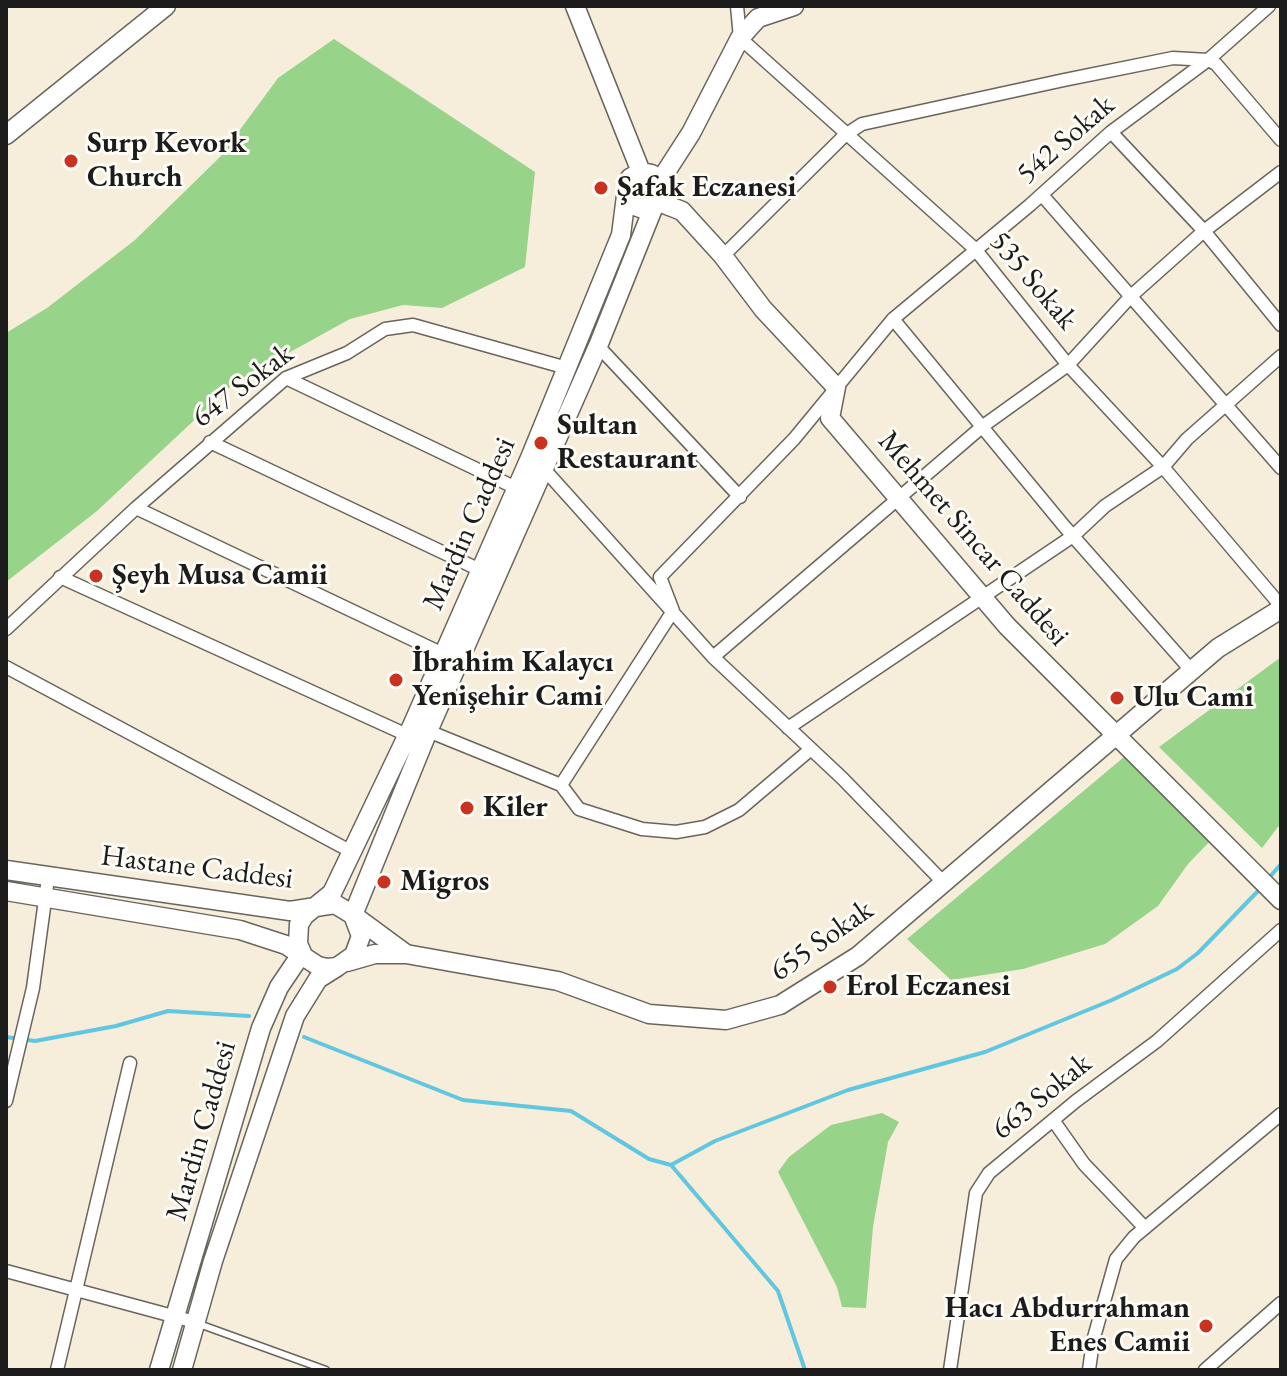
<!DOCTYPE html>
<meta charset="utf-8">
<style>
body{margin:0}
#map{position:relative;width:1287px;height:1376px;overflow:hidden;background:#f6edda;font-family:"EB Garamond",serif}
canvas{display:block}
.frame{position:absolute;inset:0;border:8px solid #1c1c1c;pointer-events:none}
</style>
<div id="map">
<canvas width="1287" height="1376"></canvas>
<div class="frame"></div>
</div>
<script>
const ctx = document.querySelector('canvas').getContext('2d');
ctx.lineJoin = 'round';
function paint(path, color) { ctx.fillStyle = color; ctx.fill(path, 'evenodd'); }
const toPath = rows => new Path2D(rows.map(r => 'M' + r).join(''));
function stroke(path, color, width, dash) { ctx.strokeStyle = color; ctx.lineWidth = width; ctx.lineCap = dash ? 'butt' : 'round'; ctx.setLineDash(dash || []); ctx.stroke(path); }
function write(font, color, halo, rows, align = 'center') {
  ctx.font = font + ' "EB Garamond",serif'; ctx.lineWidth = 6; ctx.setLineDash([]); ctx.textBaseline = 'middle'; ctx.strokeStyle = halo; ctx.fillStyle = color; for (const [text, x, y, turn = 0] of rows) {
    ctx.save(); ctx.translate(x, y); ctx.rotate((+turn || 0) * Math.PI / 180); ctx.textAlign = isNaN(turn) ? turn : align; if (halo) ctx.strokeText(text, 0, 0); ctx.fillText(text, 0, 0); ctx.restore();
  }
}
const green = toPath([
 [334,39,535,172,525,267,442,308,403,305,350,319,234,383,97,511,6,582,6,333,47,308,135,240,220,157,278,78],
 [1281,657,1281,823,1262,848,1159,747],
 [1124,757,1212,839,1188,864,1158,906,1105,944,1023,969,951,980,907,939],
 [882,1113,899,1122,888,1142,873,1227,866,1308,842,1307,837,1287,778,1172,789,1157,831,1125]
]);
const stream = toPath([
 [1268,879,1281,864],
 [6,1037,35,1041,116,1026,168,1011,249,1016],
 [304,1037,463,1100,571,1111,649,1159,671,1165,715,1141,848,1090,985,1052,1112,1000,1177,969,1198,953,1260,889],
 [671,1165,778,1291,805,1370]
]);
const lane = toPath([
 [199,1324,326,1370]
]);
const street = toPath([
 [737,6,740,38,975,249,1068,365,1163,467,1281,606],
 [1111,132,1204,231,1281,325],
 [1042,195,1281,468],
 [723,256,845,135,862,124,1064,80,1173,58,1208,60,1216,64,1281,140],
 [893,319,1064,526,1191,670],
 [598,346,740,497],
 [286,378,516,488],
 [210,442,480,570],
 [544,469,713,657,842,778,943,882],
 [136,508,443,654],
 [60,577,407,735],
 [6,629,136,508,286,378,347,353,385,329,413,325,567,368],
 [713,657,983,426,1068,365,1131,296,1204,231,1281,172],
 [6,667,352,852],
 [788,728,1073,536,1105,506,1163,467,1187,439,1281,356],
 [428,731,561,785,579,809,642,829,676,832,705,827,739,810,811,749],
 [561,785,673,611,660,577,794,439,893,319,1030,205,1111,132,1208,60,1269,6],
 [6,1101,33,988,48,878],
 [1053,1120,1084,1164,1145,1228],
 [6,1271,195,1322],
 [57,1370,130,1063],
 [950,1370,976,1193,989,1173,1076,1101,1157,1041,1281,930],
 [1089,1370,1093,1341,1116,1259,1134,1237,1281,1114],
 [1205,1370,1281,1303]
]);
const secondary = toPath([
 [575,6,641,172],
 [6,135,166,6],
 [652,174,641,172,630,178,626,196,632,205,643,209,659,202],
 [659,202,682,211,723,256,763,309,836,387,830,418,1007,626,1281,900],
 [659,202,663,192,660,181,691,133,740,38,758,18,794,6],
 [6,870,290,911,335,904,353,915,361,936,354,955,337,967,327,968,318,966,286,945,240,930,6,891],
 [302,953,298,944,299,924,305,915,332,893,412,726,530,458,621,235,626,196],
 [406,954,353,915,428,731,598,346,654,206],
 [347,962,375,954,406,954,558,981,649,1014,726,1020,780,1005,858,956,1218,648,1281,609],
 [159,1370,261,1028,279,987,302,953],
 [182,1370,213,1261,295,1016,318,979,337,967]
]);
const markers = [
 [71,161,8,"#c8321e"],
 [601,188,8,"#c8321e"],
 [541,443,8,"#c8321e"],
 [96,576,8,"#c8321e"],
 [396,680,8,"#c8321e"],
 [1117,698,8,"#c8321e"],
 [467,808,8,"#c8321e"],
 [384,882,8,"#c8321e"],
 [830,987,8,"#c8321e"],
 [1206,1326,8,"#c8321e"]
];
const streetNames = [
 ["542 Sokak",1066,140,-41],
 ["535 Sokak",1033,281,50],
 ["647 Sokak",243,386,-37],
 ["Mardin Caddesi",470,524,-66],
 ["Mehmet Sincar Caddesi",973,539,49],
 ["Hastane Caddesi",197,868,7],
 ["655 Sokak",822,941,-35],
 ["663 Sokak",1042,1097,-39],
 ["Mardin Caddesi",202,1131,-74]
];
const poiNames = [
 ["Surp Kevork",87,144],
 ["Church",87,178],
 ["Şafak Eczanesi",617,188],
 ["Sultan",557,426],
 ["Restaurant",557,460],
 ["Şeyh Musa Camii",112,576],
 ["İbrahim Kalaycı",412,663],
 ["Yenişehir Cami",412,697],
 ["Ulu Cami",1133,698],
 ["Kiler",483,808],
 ["Migros",400,882],
 ["Erol Eczanesi",846,987],
 ["Hacı Abdurrahman",1190,1309,"right"],
 ["Enes Camii",1190,1343,"right"]
];
paint(green, '#97d489');
stroke(stream, '#61c6df', 4);
stroke(lane, '#68655e', 9);
stroke(street, '#68655e', 15);
stroke(secondary, '#68655e', 21);
stroke(lane, '#fff', 6);
stroke(street, '#fff', 12);
stroke(secondary, '#fff', 18);
for (const [x, y, r, color] of markers) { const dot = new Path2D(); dot.arc(x, y, r, 0, 2 * Math.PI); ctx.fillStyle = color; ctx.fill(dot); stroke(dot, '#fdfcf7', 3); }
write('30px', '#1c1c1c', '#fdfcf7', streetNames);
write('bold 30px', '#1c1c1c', '#fdfcf7', poiNames, 'left');
</script>
